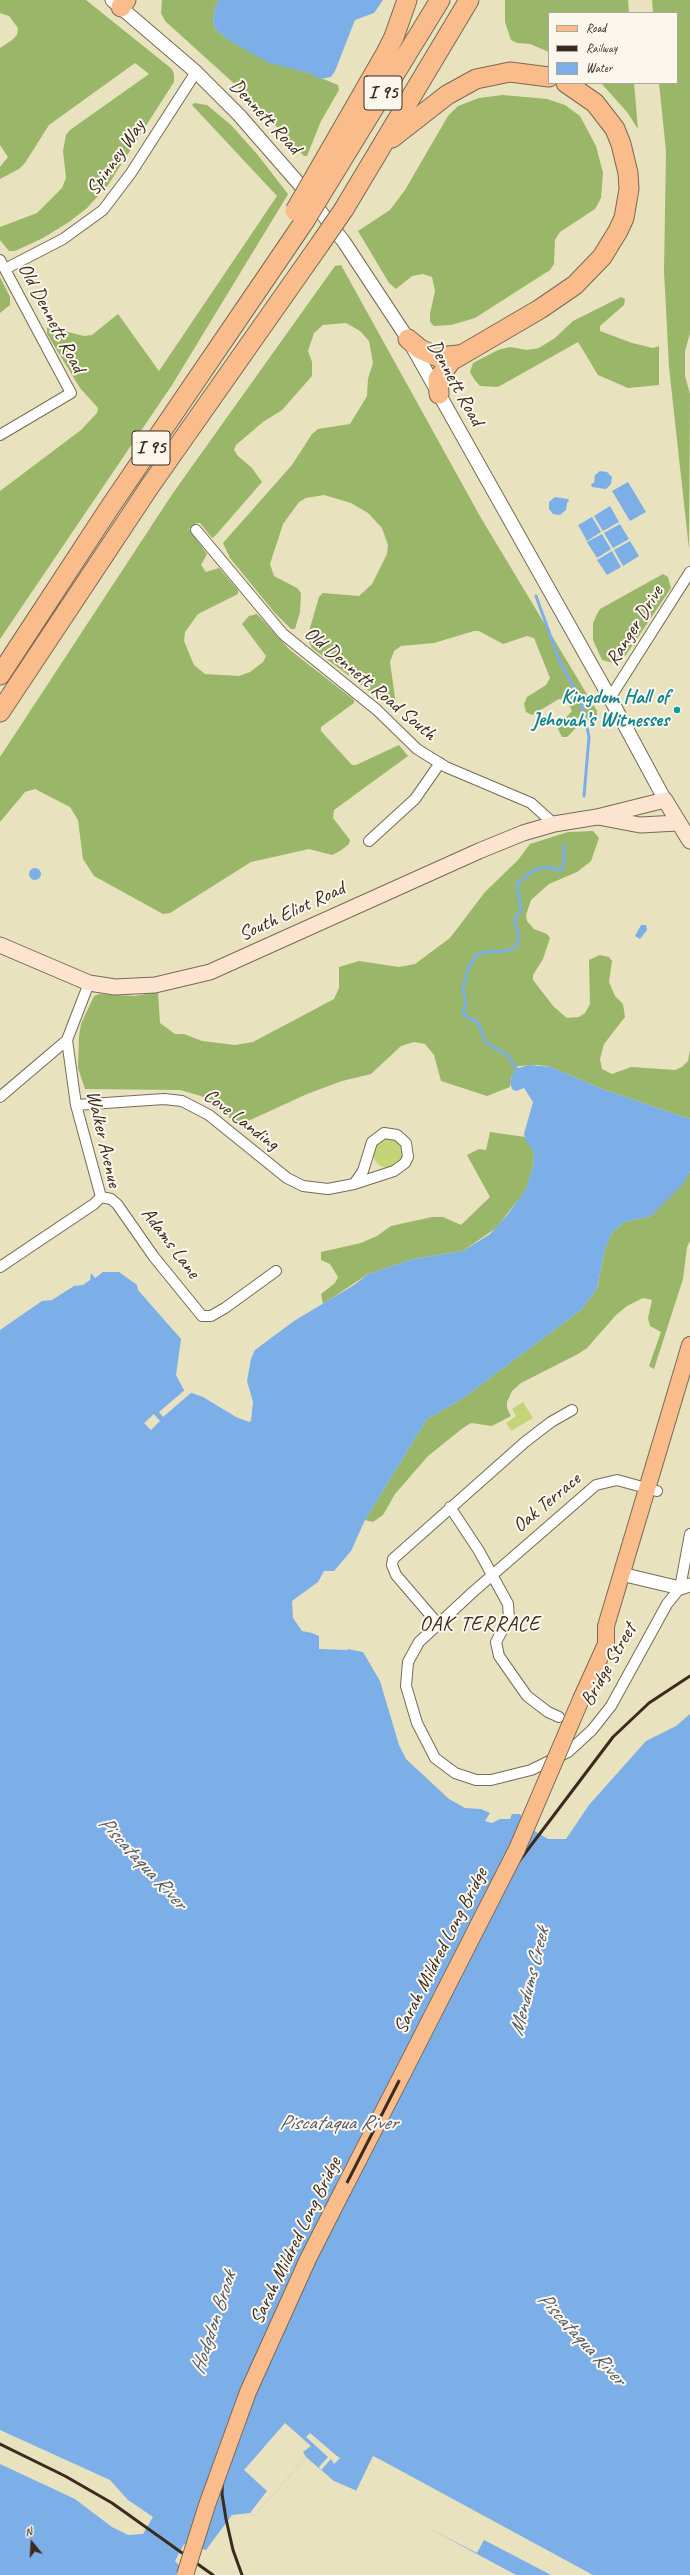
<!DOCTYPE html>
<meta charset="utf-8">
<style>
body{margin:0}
#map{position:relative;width:690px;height:2575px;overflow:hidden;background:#e8e2bf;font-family:Caveat,sans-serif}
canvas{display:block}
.legend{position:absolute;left:548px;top:12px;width:130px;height:72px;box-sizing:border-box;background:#fbf7ec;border:1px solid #aea59a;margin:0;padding:5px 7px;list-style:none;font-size:12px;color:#3b2a1e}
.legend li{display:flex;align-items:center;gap:8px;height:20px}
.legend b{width:20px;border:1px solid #aea59a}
.north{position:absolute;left:12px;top:2523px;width:40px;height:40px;-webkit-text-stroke:3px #fbf7ec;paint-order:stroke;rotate:342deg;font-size:11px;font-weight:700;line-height:16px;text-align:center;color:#3b2a1e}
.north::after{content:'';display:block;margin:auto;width:14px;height:18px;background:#3b2a1e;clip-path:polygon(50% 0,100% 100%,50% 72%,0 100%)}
</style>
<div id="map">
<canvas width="690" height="2575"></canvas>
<ul class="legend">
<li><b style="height:5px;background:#f9bc8a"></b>Road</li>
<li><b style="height:5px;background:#3b2a1e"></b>Railway</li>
<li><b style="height:11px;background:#7caee8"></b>Water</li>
</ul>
<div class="north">N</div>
</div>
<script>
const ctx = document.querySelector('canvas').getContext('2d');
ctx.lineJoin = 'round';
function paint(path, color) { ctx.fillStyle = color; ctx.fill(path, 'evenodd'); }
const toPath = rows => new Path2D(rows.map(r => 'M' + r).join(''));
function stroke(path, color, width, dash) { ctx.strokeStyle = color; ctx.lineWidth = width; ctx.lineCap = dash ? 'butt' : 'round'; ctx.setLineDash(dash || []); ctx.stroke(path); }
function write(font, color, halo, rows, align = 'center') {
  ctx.font = font + ' Caveat,sans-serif'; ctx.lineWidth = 4; ctx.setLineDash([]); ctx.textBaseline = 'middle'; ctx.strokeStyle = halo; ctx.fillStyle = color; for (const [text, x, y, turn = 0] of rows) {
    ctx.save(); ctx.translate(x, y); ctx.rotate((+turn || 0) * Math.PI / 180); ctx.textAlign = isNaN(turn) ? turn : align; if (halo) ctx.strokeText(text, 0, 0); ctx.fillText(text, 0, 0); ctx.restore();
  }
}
const green = toPath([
 '373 1153a15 15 0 1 1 30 0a15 15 0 1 1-30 0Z',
 [523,1402,533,1418,511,1431,506,1423,516,1416,512,1409]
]);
const forest = toPath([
 [0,0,86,0,172,69,174,74,174,82,108,185,87,208,69,222,43,238,15,251,9,251,0,240,0,227,37,213,62,188,66,178,63,151,66,135,70,130,149,74,135,63,49,125,25,163,19,169,0,179,0,167,8,157,0,145,0,48,12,40,17,35,18,28,9,16,0,13],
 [162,0,219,0,215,6,213,23,217,31,230,41,257,55,262,59,309,73,338,85,339,90,321,121,307,156,304,156,249,97,165,21,161,13],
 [505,0,628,0,629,13,549,13,549,52,530,44,517,43,511,40,505,22],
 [652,0,690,0,690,333,685,351,685,376,690,394,689,549,669,367,664,271,666,151,659,83,677,83,677,13,653,13],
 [601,83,634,83,638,129,627,112],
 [503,95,547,99,565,105,580,116,596,146,603,173,601,198,595,209,560,232,555,240,554,264,550,270,475,318,451,325,434,326,430,322,430,314,435,291,432,277,423,274,412,276,396,289,389,283,358,231,390,210,405,190,448,116,458,106,479,98],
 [194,103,207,105,231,125,257,154,288,194,287,196,172,385,0,639,0,491,81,430,97,413,98,408,80,388,47,334,47,328,50,325,60,327,68,332,84,336,92,335,118,314,159,371,277,196,192,105],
 [341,265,481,518,597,711,597,716,578,726,567,737,562,737,557,727,572,711,567,700,559,699,532,715,526,712,524,704,527,697,546,685,550,678,534,638,527,636,503,644,479,631,474,631,434,643,401,646,394,651,390,662,396,705,392,708,312,648,307,638,319,597,323,593,359,596,372,584,387,554,388,545,382,528,368,513,351,503,324,495,306,498,299,502,283,524,270,564,274,576,297,588,301,593,300,612,295,629,291,629,274,612,230,558,223,543,292,465,312,434,318,429,350,424,367,396,368,379,373,363,369,341,360,331,346,323,323,325,314,333,308,351,312,362,312,376,282,410,263,422,236,445,234,450,238,456,252,468,262,482,215,536,212,538,200,523,196,523,189,529,207,554,201,565,206,572,219,568,238,590,238,594,198,614,185,632,184,641,194,665,205,674,239,676,250,672,263,662,266,656,242,624,249,616,257,614,290,650,354,700,354,703,321,727,321,731,352,765,356,765,399,745,408,756,334,810,333,818,350,840,349,844,340,851,332,855,309,849,251,862,170,913,163,914,94,876,83,859,78,820,70,807,35,789,25,792,0,822,0,757,173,493,335,266],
 [0,277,10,297,10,305,0,313],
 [621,297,625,299,624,305,600,326,600,331,632,343,653,348,659,346,659,385,628,388,598,375,578,342,498,387,480,386,474,379,470,372,473,363,498,350,510,347,527,350,539,348,555,338,573,321],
 [663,574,668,577,671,588,626,655,613,663,602,660,593,640,593,623,597,614,600,609],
 [593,831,599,838,591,861,577,872,549,884,531,900,526,915,527,921,534,929,547,934,550,938,543,959,533,975,533,980,554,1007,567,1018,579,1017,585,1013,590,1004,589,960,600,955,609,957,612,961,609,982,615,996,623,1004,625,1017,604,1044,600,1059,602,1069,612,1074,631,1067,675,1070,682,1067,688,1061,690,1050,690,1119,602,1089,551,1067,538,1065,518,1066,511,1078,510,1087,487,1096,441,1081,434,1055,425,1044,414,1042,401,1046,371,1074,342,1081,307,1094,246,1122,235,1122,201,1096,180,1090,85,1089,78,1068,79,1036,81,1024,94,996,99,994,135,996,158,992,160,1023,175,1034,184,1034,202,1041,235,1045,253,1042,334,999,339,988,339,967,359,961,399,967,415,964,450,938,485,892,518,860,530,844,568,832],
 [490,1132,525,1137,534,1152,533,1166,526,1190,496,1228,463,1251,413,1259,368,1274,323,1304,321,1294,335,1283,338,1277,330,1264,321,1260,321,1252,361,1243,377,1236,391,1226,432,1217,443,1217,461,1225,490,1197,467,1155,479,1149,486,1150],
 [690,1172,690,1241,687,1247,683,1279,654,1369,649,1366,661,1332,650,1326,648,1318,652,1300,643,1298,627,1306,616,1315,587,1348,578,1354,521,1383,512,1391,507,1402,507,1408,511,1416,492,1426,471,1423,463,1428,428,1456,395,1494,383,1515,373,1522,365,1520,427,1419,462,1399,581,1310,597,1289,605,1249,612,1233,624,1222,651,1216]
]);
const water = toPath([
 [219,0,383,0,374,13,355,20,335,71,331,77,320,79,309,73,269,63,230,41,217,31,213,23,215,6],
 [600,471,607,472,612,477,611,484,606,489,592,487,591,484,594,483,595,475],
 [628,482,646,512,630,521,612,491],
 [555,497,568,499,569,501,567,503,566,510,560,515,553,514,549,509,549,502],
 [610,506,619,522,603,531,594,516],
 [592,517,601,532,587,541,578,525],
 [620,524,629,539,613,548,604,533],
 [602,534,611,549,597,558,587,542],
 [630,541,639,556,623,566,614,550],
 [612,551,621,567,607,575,597,560],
 '29 874a6 6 0 1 1 12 0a6 6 0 1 1-12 0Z',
 [641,925,646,925,647,930,640,939,635,936],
 [529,1065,551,1067,602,1089,690,1119,690,1172,683,1184,651,1216,624,1222,612,1233,605,1249,597,1289,581,1310,462,1399,427,1419,365,1520,351,1551,334,1571,324,1571,318,1582,292,1601,293,1618,302,1631,312,1633,348,1649,363,1652,380,1681,399,1745,406,1759,449,1799,465,1808,481,1809,490,1813,485,1821,492,1823,500,1819,510,1819,512,1814,520,1814,531,1829,548,1839,566,1839,589,1805,646,1741,676,1726,690,1714,690,2575,516,2575,369,2496,334,2481,306,2457,254,2516,250,2513,232,2515,206,2550,184,2544,175,2561,188,2575,0,2575,0,2464,75,2499,112,2527,128,2535,143,2534,153,2517,128,2500,110,2480,0,2430,0,1330,42,1301,52,1300,74,1286,83,1285,90,1280,91,1273,95,1278,103,1272,119,1272,137,1285,138,1290,181,1339,176,1375,184,1390,203,1397,236,1417,249,1422,251,1421,253,1402,247,1381,251,1359,255,1350,294,1321,354,1285,368,1274,413,1259,463,1251,490,1234,508,1214,526,1189,533,1166,534,1152,526,1141,524,1134,533,1102,524,1088,516,1091,512,1089,510,1082,515,1069]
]);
const pier = toPath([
 [186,1389,192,1392,163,1417,159,1412],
 [154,1414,160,1421,151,1430,144,1423],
 [319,1635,348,1647,348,1650,319,1649],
 [285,2423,311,2446,303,2452,306,2457,254,2516,250,2513,267,2491,244,2470],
 [310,2433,337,2456,340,2458,334,2464,331,2459,321,2470,319,2467,328,2457,306,2437],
 [373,2456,381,2460,593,2575,551,2575,484,2540,477,2553,356,2491]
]);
const stream = toPath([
 [536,596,560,662,579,697,583,709,589,737,584,796],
 [516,1068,506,1054,486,1043,478,1023,465,1015,463,1011,466,1005,463,988,469,966,477,955,485,952,507,951,517,946,519,936,514,920,521,910,517,884,534,870,549,867,560,871,564,865,564,845]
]);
const minor = toPath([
 [0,260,71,393,0,435],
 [5,269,63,239,103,210,131,173,196,72],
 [196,530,283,634,377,710,417,749,446,767,531,803,554,824],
 [610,698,690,572],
 [369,841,415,799,440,763],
 [0,1097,67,1040,89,983],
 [76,1105,164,1099,182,1101,209,1115,287,1178,303,1186,328,1189,354,1184],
 [384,1133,397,1135,406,1143,408,1157,405,1163,394,1171,354,1184,363,1171,372,1142,384,1133],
 [101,1197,111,1199,117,1204,154,1257,202,1316,211,1316,225,1308,276,1271],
 [0,1267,94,1204,101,1197,76,1105,67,1040],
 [657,1491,617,1480,596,1485,474,1591,419,1642,408,1662,406,1686,417,1723,435,1758,455,1773,476,1780,491,1780,531,1770,568,1752,592,1730,611,1706,667,1604,680,1588,690,1534],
 [450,1507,479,1551,508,1604,509,1618,496,1642,499,1656,527,1696,548,1712,559,1717],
 [438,1624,396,1575,392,1565,393,1559,525,1442,551,1422,572,1410]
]);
const tertiary = toPath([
 [112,0,196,72,239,115,300,185,344,242,408,339,610,698,665,800],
 [621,1574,680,1588,690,1585]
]);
const secondary = toPath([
 [598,817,640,825,678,823],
 [0,945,89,983,115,987,155,985,210,972,479,851,523,833,554,824,597,817,665,800,690,841]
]);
const primary = toPath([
 [582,1697,606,1644,606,1626,690,1345],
 [343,2190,403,2073]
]);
const motorway = toPath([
 [121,7,126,0],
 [392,138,447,95,476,79,510,72,549,77],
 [317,173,386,53,394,37,407,0],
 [326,186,440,0],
 [344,209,469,0],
 [408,339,420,349,438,357,458,355],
 [439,394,438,379,451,361,540,309,575,285,602,257,618,231,624,218,629,189,628,173,621,144,615,129,595,103,566,83],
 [0,675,110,507,304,222],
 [0,712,150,486,320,244]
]);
const rail = toPath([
 [0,2444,65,2476,112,2503,213,2575],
 [242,2575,233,2550,226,2519,222,2494,223,2468,247,2393,307,2261,495,1893,613,1737,649,1703,690,1676]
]);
const primaryBridge = toPath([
 [403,2073,517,1849,582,1697],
 [185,2575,207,2505,248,2392,308,2259,343,2190]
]);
const motorwayBridge = toPath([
 [295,211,317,173],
 [304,222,326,186],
 [320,244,344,209]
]);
const markers = [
 [677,710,4,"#0f9aa8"]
];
const shields = [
 [383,93,38],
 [151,448,38]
];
const shieldNames = [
 ["I 95",383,93],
 ["I 95",151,448]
];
const streetNames = [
 ["Dennett Road",265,117,47],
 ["Spinney Way",116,158,-55],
 ["Old Dennett Road",51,318,62],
 ["Dennett Road",455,383,61],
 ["Ranger Drive",635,626,-58],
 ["Old Dennett Road South",370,684,40],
 ["South Eliot Road",292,912,-25],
 ["Cove Landing",241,1120,37],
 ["Walker Avenue",103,1139,77],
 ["Adams Lane",170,1243,53],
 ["Oak Terrace",547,1503,-40],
 ["Bridge Street",609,1665,-60],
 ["Sarah Mildred Long Bridge",441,1951,-63],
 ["Sarah Mildred Long Bridge",296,2241,-64]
];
const cultureNames = [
 ["Kingdom Hall of",669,698],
 ["Jehovah’s Witnesses",669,721]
];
const neighbourhoodNames = [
 ["OAK TERRACE",480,1624]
];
const waterNames = [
 ["Piscataqua River",142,1863,47],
 ["Mendums Creek",530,1982,-76],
 ["Piscataqua River",338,2123],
 ["Hodgdon Brook",214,2323,-72],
 ["Piscataqua River",581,2339,47]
];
paint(green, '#c3d577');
paint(forest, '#9ab668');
paint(water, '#7caee8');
paint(pier, '#e8e2bf');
stroke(stream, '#7caee8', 3);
stroke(minor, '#786a56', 12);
stroke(tertiary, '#786a56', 15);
stroke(secondary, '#786a56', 17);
stroke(primary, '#786a56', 18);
stroke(motorway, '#786a56', 21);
stroke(minor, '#fff', 10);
stroke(tertiary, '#fff', 13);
stroke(secondary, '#fde4d0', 15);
stroke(primary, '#f9bc8a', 16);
stroke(motorway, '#f9bc8a', 19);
stroke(rail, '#3b2a1e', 3);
stroke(primaryBridge, '#786a56', 18, []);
stroke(motorwayBridge, '#786a56', 21, []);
stroke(primaryBridge, '#f9bc8a', 16);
stroke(motorwayBridge, '#f9bc8a', 19);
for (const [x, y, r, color] of markers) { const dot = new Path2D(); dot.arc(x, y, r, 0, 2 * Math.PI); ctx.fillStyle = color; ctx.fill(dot); stroke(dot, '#fbf7ec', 1.5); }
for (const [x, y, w] of shields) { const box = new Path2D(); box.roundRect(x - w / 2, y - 17, w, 34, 3); ctx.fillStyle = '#fbf7ec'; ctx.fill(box); stroke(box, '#3b2a1e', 1); }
write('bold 19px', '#3b2a1e', null, shieldNames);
write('20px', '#3b2a1e', '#fbf7ec', streetNames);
write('bold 20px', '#0d838f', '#fbf7ec', cultureNames, 'right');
ctx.letterSpacing = '1px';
write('21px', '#3b2a1e', '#fbf7ec', neighbourhoodNames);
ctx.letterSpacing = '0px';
write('italic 21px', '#525865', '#fbf7ec', waterNames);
</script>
